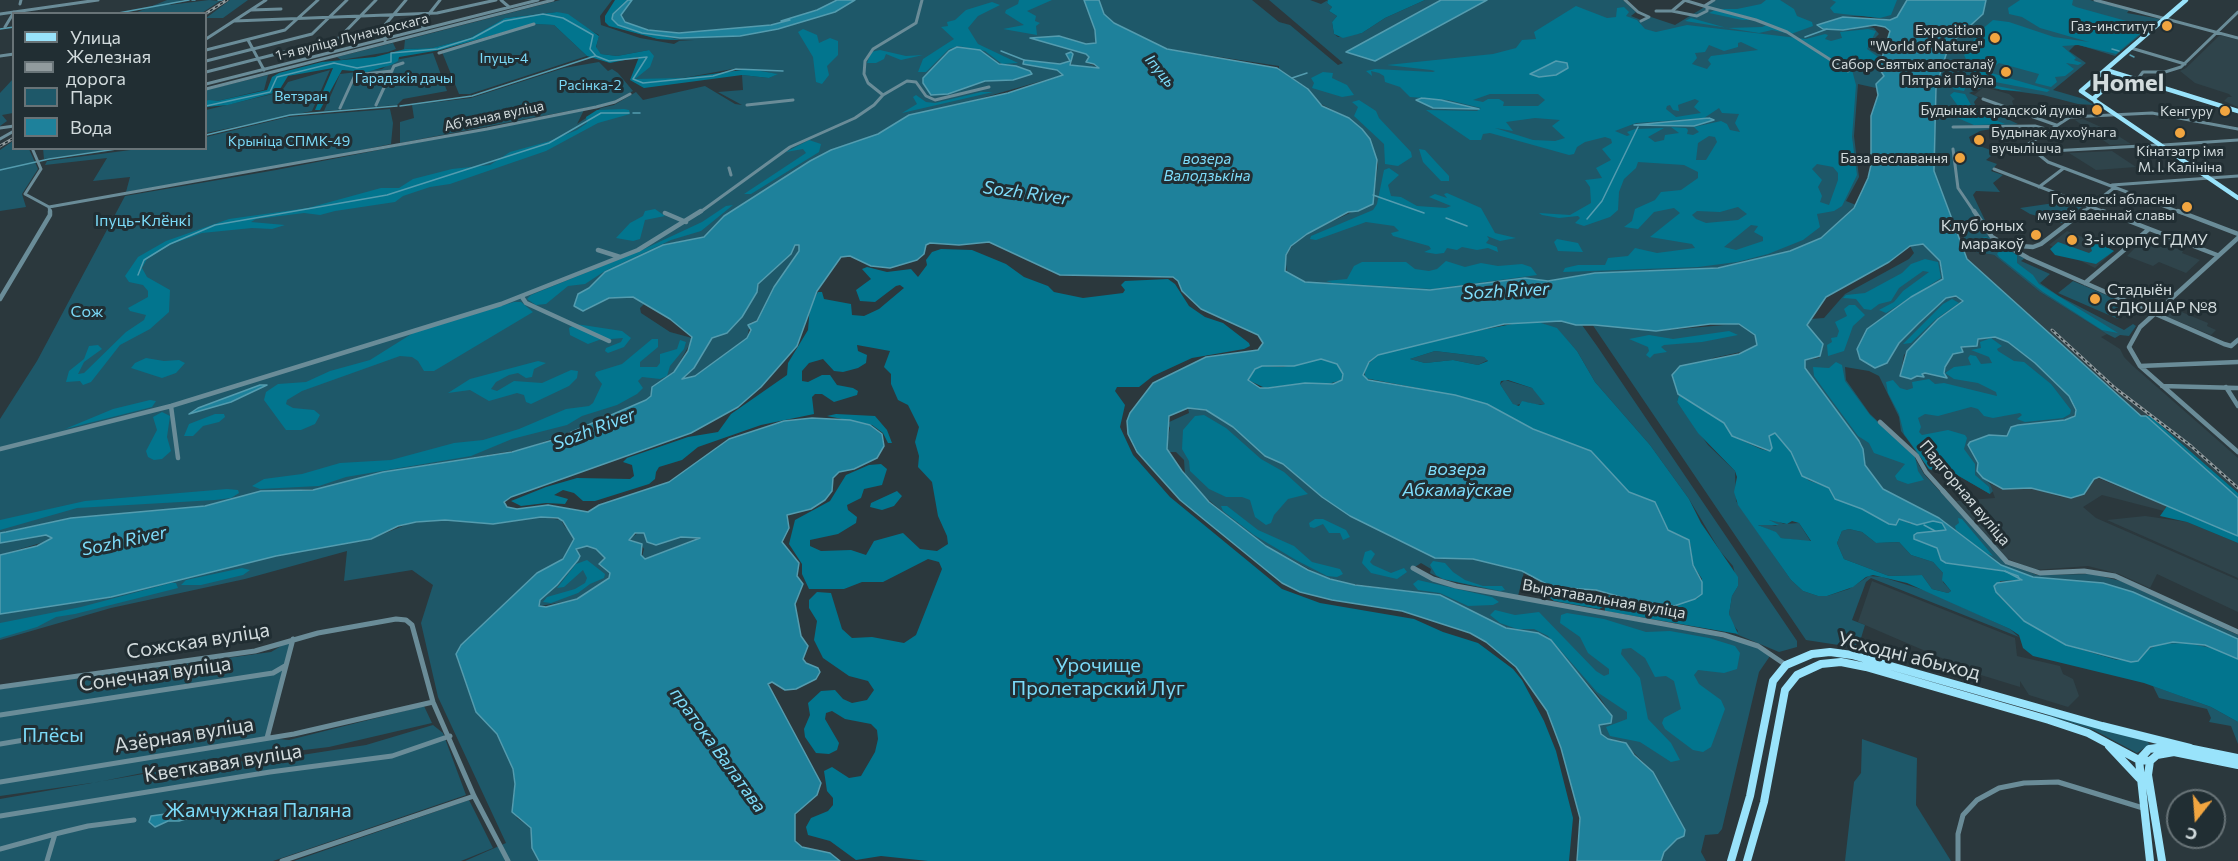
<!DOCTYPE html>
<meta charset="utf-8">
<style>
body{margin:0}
#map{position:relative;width:2238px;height:861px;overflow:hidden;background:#2b383d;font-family:Commissioner,sans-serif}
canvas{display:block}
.legend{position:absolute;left:12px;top:12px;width:195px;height:138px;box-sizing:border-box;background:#212e33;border:2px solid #687377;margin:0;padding:8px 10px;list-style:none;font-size:18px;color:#d2dbdd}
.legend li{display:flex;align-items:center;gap:12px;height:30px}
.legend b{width:30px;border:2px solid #687377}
.north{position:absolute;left:2166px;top:789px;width:60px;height:60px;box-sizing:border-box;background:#212e33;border:2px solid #687377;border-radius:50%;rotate:197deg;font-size:16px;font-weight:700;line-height:24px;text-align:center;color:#d2dbdd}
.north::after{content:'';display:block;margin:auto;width:21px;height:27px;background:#f1a540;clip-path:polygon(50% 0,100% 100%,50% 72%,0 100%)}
</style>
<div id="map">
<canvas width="2238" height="861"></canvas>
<ul class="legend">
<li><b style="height:8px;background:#99e3fb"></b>Улица</li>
<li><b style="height:8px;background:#919b9e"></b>Железная дорога</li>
<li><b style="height:16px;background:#1e5869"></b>Парк</li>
<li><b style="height:16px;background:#1e819b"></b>Вода</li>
</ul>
<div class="north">С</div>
</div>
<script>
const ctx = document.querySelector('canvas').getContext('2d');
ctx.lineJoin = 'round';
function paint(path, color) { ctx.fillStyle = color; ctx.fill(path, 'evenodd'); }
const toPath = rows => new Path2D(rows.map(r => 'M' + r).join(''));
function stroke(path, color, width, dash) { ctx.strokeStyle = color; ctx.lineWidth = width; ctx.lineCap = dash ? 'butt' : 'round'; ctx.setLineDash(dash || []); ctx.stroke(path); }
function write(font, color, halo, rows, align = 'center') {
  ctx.font = font + ' Commissioner,sans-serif'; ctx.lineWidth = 6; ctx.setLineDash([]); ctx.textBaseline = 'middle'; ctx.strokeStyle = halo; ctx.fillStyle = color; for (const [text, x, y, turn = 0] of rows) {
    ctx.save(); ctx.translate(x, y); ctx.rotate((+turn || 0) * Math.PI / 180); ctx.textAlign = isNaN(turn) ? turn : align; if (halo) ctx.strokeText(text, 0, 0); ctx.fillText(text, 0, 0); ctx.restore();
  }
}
const built = toPath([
 [2220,35,2238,40,2238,107,2224,101,2228,97,2232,97,2229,94,2195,83,2180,71,2186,68],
 [1984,87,2009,94,2015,99,2012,101,2015,109,1974,95],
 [2083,119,2112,132,2131,144,2110,145,2075,120],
 [2112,151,2136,167,2096,170,2069,153],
 [2067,231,2095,242,2114,251,2095,268,2049,245],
 [2145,238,2183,251,2182,253,2200,260,2186,273,2159,262,2153,266,2127,256],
 [1964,250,1994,255,2040,292,2107,334,2101,337,2120,349,2124,357,2133,366,2238,458,2238,493,2150,416,2141,416,1969,262],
 [2172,308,2208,323,2207,326,2216,330,2211,335,2163,315],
 [2095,477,2167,506,2164,511,2102,495,2083,507,2096,518,2238,580,2238,612,2157,574,2150,588,2119,574,2088,566,2034,570,2004,557,1956,501,1995,498,1990,484,2003,489,2032,488,2061,497,2075,498,2090,486],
 [2145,516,2187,522,2238,543,2238,578,2107,520],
 [1872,581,2015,638,2017,656,2060,666,2063,674,2073,679,2079,696,2068,707,2029,695,2020,681,2020,687,1981,675,1858,622]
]);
const green = toPath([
 [167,0,182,0,169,5,209,0,220,1,202,13,135,13],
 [230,0,248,0,223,18,206,18],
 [560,0,612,0,600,16,601,25,640,38,674,44,679,41,694,41,658,39,616,27,606,17,618,0,1084,0,1095,30,1096,44,1086,44,1061,36,1030,38,1086,54,1089,57,1087,63,1100,68,1071,65,1073,53,1066,54,1070,61,1060,64,1024,60,1023,64,1057,70,1063,75,957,105,909,115,878,134,831,150,810,161,724,216,704,237,666,244,605,272,589,288,579,293,574,306,585,311,609,298,633,297,645,303,640,308,641,313,670,332,692,338,692,340,674,372,658,383,650,398,609,418,524,449,383,472,324,489,261,491,222,503,187,509,71,518,0,533,0,419,37,361,125,196,276,170,584,110,577,124,601,108,614,105,636,92,643,100,705,86,735,104,742,105,718,92,743,90,742,75,769,78,777,74,738,68,683,78,647,81,634,79,649,50,617,56,601,54,596,48,599,35,557,12,505,18,470,38,432,48,404,49,405,40],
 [1099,0,1252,0,1279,22,1290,25,1338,65,1343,63,1269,0,1310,0,1321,4,1328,0,1327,3,1332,7,1329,11,1337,16,1332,22,1334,34,1338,37,1362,33,1385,18,1425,0,1623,0,1636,12,1631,16,1641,20,1651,17,1675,25,1716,0,1907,0,1897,17,1890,20,1864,16,1842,17,1817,25,1832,30,1850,30,1863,26,1874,28,1879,34,1873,40,1870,50,1884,56,1879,68,1884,76,1876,88,1858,84,1854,136,1859,177,1846,201,1856,205,1822,237,1790,251,1718,268,1595,273,1548,281,1525,278,1430,290,1307,283,1287,273,1285,257,1293,245,1312,231,1373,202,1378,164,1368,136,1349,118,1319,103,1307,88,1279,69,1279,66,1167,49,1114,23,1104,14],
 [1986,0,2090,0,2129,10,2127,13,2160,19,2115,56,2079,45,2075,45,2069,51,2086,63,2053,90,2084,99,2094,105,2078,104,2043,95,1984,87,1969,93,1978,97,1974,102,1977,109,1988,110,2018,124,1980,131,1969,137,1971,143,1996,152,1986,160,1997,164,1991,171,2003,175,1993,183,2000,192,1976,191,1973,195,1992,235,1988,235,2025,258,2021,261,2050,274,2040,283,2059,296,2124,330,2133,324,2136,326,2129,336,2120,335,2115,338,2107,334,2040,292,1994,255,1964,250,1969,250,1962,233,1958,233,1934,171,1936,87,1949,45,1983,14],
 [533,24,554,25,587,56,470,94,459,94,442,52],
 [393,43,396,49,388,52,341,60,337,57],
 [433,53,447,91,403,99,397,105,324,111,340,74,382,69,395,60],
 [599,62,608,71,612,69,618,73,633,91,612,102,595,106,400,143,400,122,414,118,412,105,471,98,564,68],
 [330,70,312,111,206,133,206,110,281,92,288,82],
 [268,75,264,90,217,101,206,101,206,90],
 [13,79,13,113,2,115,7,121,0,126,0,93],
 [390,109,393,123,391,144,273,168,126,192,130,177,93,181,107,158,45,165,47,161,138,149,206,148,206,137,288,117],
 [13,141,14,148,29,149,38,169,22,194,26,207,0,211,0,150],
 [43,148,112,148,112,149,44,159],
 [2061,202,2083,206,2062,223,2030,214,2020,208],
 [1918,244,1927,246,1939,259,1943,279,1911,297,1867,329,1857,349,1860,359,1875,368,1887,363,1899,343,1946,298,1958,297,1963,302,1938,319,1904,355,1900,376,1911,379,1917,376,1924,377,1922,374,1925,373,1947,378,1944,373,1945,367,1953,354,1962,352,1961,347,1977,346,1978,339,1995,337,2008,342,2035,363,2069,396,2076,412,2072,417,2065,420,2018,425,2007,436,1989,435,1970,442,1969,447,1978,463,1977,471,1990,484,1993,491,1990,494,1952,472,1930,470,1901,431,1899,417,1879,376,1869,371,1845,367,1846,380,1870,414,1912,453,1924,474,2005,562,2037,575,2092,574,2121,581,2238,635,2238,659,2220,650,2117,660,2100,655,1944,521,1883,489,1873,479,1865,465,1862,445,1805,369,1805,360,1819,358,1823,347,1807,325,1810,319,1824,318,1845,294,1909,259,1914,253,1910,246],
 [795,245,799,245,799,251,774,287,757,320,750,323,747,339,693,377,682,379,694,368,712,338,727,333,740,319,756,294,759,283,791,254],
 [2073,281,2132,306,2118,319,2058,293],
 [1561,321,1582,325,1597,346,1797,641,1797,647,1779,652,1736,634,1738,631,1731,622,1729,614,1732,596,1738,586,1733,566,1720,551,1689,499,1650,445,1595,382,1577,351,1559,331,1538,322],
 [1592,324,1656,331,1736,324,1746,327,1755,335,1758,344,1750,350,1713,358,1707,362,1701,361,1693,365,1682,366,1675,370,1672,377,1679,395,1677,402,1708,445,1735,471,1736,501,1791,580,1803,591,1818,596,1827,596,1849,589,1869,576,1882,577,1930,592,2010,629,2019,637,1871,578,1866,582,1852,620,1865,625,1858,648,1806,640],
 [1435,351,1484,357,1488,360,1478,365,1453,360,1425,363,1410,359],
 [1505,380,1532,388,1545,399,1545,404,1537,405,1526,402,1514,406,1500,384],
 [1188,408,1208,411,1233,427,1265,456,1283,464,1318,494,1433,557,1470,558,1524,572,1518,596,1442,579,1430,573,1431,569,1421,563,1412,569,1422,574,1485,593,1712,635,1753,645,1770,656,1759,672,1722,829,1718,834,1705,835,1701,852,1706,861,1661,861,1664,852,1677,839,1682,837,1684,827,1671,809,1653,772,1622,741,1608,739,1601,734,1599,725,1609,723,1612,716,1600,698,1547,637,1506,628,1440,595,1346,583,1322,576,1259,542,1199,492,1185,475,1184,460,1176,452,1168,452,1166,446,1170,428,1167,423,1189,413],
 [541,517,561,520,565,527,572,533,574,541,562,560,537,573,461,645,457,659,476,712,497,734,513,769,515,784,512,807,517,818,531,828,532,848,539,861,465,861,506,843,438,697,421,623,433,585,412,570,344,581,347,551,245,579,111,608,0,640,0,614,111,597,276,556,371,539,410,523,445,520,493,524],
 [1772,519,1784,524,1799,523,1811,542,1781,538,1774,532,1758,525,1762,523,1777,526,1769,521],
 [1849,529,1862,532,1876,543,1899,542,1911,555,1933,562,1943,573,1943,582,1951,591,1948,593,1932,589,1922,575,1889,576,1844,559,1837,543,1842,531],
 [638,533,644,533,647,542,653,545,681,537,700,537,645,559,642,557,644,549,640,543,629,539],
 [46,535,52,537,51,540,0,555,0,543],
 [587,546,594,547,605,558,599,565,610,573,610,576,579,599,540,606,540,600,559,583,578,560,576,549],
 [293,639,267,738,289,740,424,706,432,723,329,747,187,764,98,782,0,796,0,689,271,652],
 [2153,686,2211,707,2238,722,2238,744,2231,726,2209,722,2211,718,2207,709,2159,698],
 [2044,714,2142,737,2150,744,2137,753,2094,730],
 [433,725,443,733,466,795,273,861,0,861,0,799,189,766,289,757,366,745],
 [1862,739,1917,758,1916,805,1951,861,1845,861,1854,782,1861,773],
 [469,800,493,848,461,861,294,861]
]);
const forest = toPath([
 [615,0,627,0,612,14,612,20,618,25,679,40,658,39,609,26,605,22,605,16],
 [1019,0,1052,0,1027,11,1036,16,1035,21,1040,23,1036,26,1037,35,1003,29,1024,25,1005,13,1006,10,1018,4],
 [1328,0,1425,0,1385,18,1362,33,1343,38,1334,34,1332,22,1337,16,1329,11,1332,7,1327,3],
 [1766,0,1780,0,1794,9,1797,16,1812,22,1813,26,1791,34,1772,30,1759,33,1685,21,1691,18,1727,28,1762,27,1767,25,1754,20,1742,20,1709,13,1717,9,1737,9,1761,4],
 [1832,0,1897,0,1891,15,1880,18,1834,13,1830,8,1836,2],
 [2020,0,2073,0,2072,5,2076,7,2148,27,2116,54,2078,45,2062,46,2076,58,2074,60,2082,63,2078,65,2066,63,2074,69,2065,76,2055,77,2057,82,2051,87,2035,83,2039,74,1999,63,1992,68,1980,65,1974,68,2050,90,2047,92,1995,82,1979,75,1982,75,1979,72,1971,72,1965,69,1964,65,1967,61,1964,55,1969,51,1968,48,1980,31,1993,20,2009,22,2054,37,2089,42,2040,28,2022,17,2009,14,2008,8],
 [992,2,1000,5,978,16,968,28,978,44,1018,63,1002,64,985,51,958,46,949,49,926,72,918,72,923,59,954,39,941,27,948,26,947,22,955,20,966,10],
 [1576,6,1607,18,1616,17,1617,8,1624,7,1629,12,1626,16,1637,20,1645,29,1656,32,1687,25,1806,39,1825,34,1828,35,1825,39,1831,41,1842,38,1840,32,1868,29,1876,31,1867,49,1881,59,1878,66,1873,69,1855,68,1852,70,1856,85,1852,137,1857,175,1842,206,1834,211,1817,214,1820,227,1803,240,1768,254,1737,262,1698,267,1563,272,1565,268,1578,265,1605,265,1608,258,1628,256,1635,248,1657,253,1695,248,1692,244,1650,237,1680,213,1674,208,1654,212,1638,229,1624,227,1632,221,1635,209,1655,200,1661,192,1681,190,1698,178,1698,172,1684,165,1638,162,1636,168,1624,179,1619,192,1618,210,1610,217,1584,226,1575,223,1580,218,1578,216,1559,218,1542,215,1539,213,1570,215,1591,203,1590,187,1585,180,1602,178,1596,168,1611,160,1602,149,1612,143,1611,139,1605,137,1585,142,1577,147,1574,154,1569,155,1490,133,1483,134,1481,140,1470,140,1426,110,1477,111,1481,108,1448,100,1410,97,1400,87,1385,82,1384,76,1379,73,1371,71,1372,76,1366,71,1375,69,1433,72,1435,71,1431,70,1387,65,1493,54,1516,48,1522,40,1536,39,1534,32],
 [1741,42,1758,50,1711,56,1708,60,1711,64,1707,69,1692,64,1697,58,1695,53,1705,52,1709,45,1724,51,1738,47,1738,43],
 [1490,94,1538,94,1545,100,1538,106,1503,106,1504,102,1499,99,1488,99,1483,102,1473,100],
 [1695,99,1699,101,1694,107,1701,113,1676,117,1666,109,1667,106,1670,105,1673,110,1679,111,1678,105],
 [1719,108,1722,113,1739,114,1735,123,1740,132,1730,130,1727,124,1721,121,1694,127,1699,132,1693,135,1687,134,1688,130,1686,128,1671,127,1679,133,1665,135,1664,140,1655,142,1648,137,1664,128,1635,129,1627,132,1630,135,1627,136,1615,131,1636,123,1704,118],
 [1535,118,1560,120,1552,126,1565,138,1555,141,1533,140,1495,128,1513,131,1506,122],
 [1709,136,1715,137,1717,142,1706,160,1696,160,1698,143],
 [1817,164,1833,167,1838,173,1838,180,1829,205,1820,202,1822,196,1818,187,1822,180,1812,169],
 [1738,207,1747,214,1738,220,1706,223,1696,219,1692,215,1697,211,1720,212],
 [1751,225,1758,226,1754,232,1763,237,1763,241,1736,250,1724,247],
 [557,12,568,14,599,36,596,47,601,54,617,56,649,50,654,56,650,67,635,79,683,78,749,69,778,74,769,78,742,75,644,88,630,80,639,57,610,63,587,56,554,25,533,24,440,50,399,57,398,61,391,65,367,72,342,70,320,110,315,110,333,68,288,76,280,89,274,93,228,105,206,107,206,101,209,100,217,101,267,90,272,77,279,73,322,62,375,57,405,49,432,48,470,38,505,18],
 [803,29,817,35,819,43,830,38,838,41,838,55,827,66,829,75,822,84,816,82,813,57,798,32],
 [880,50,906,56,923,55,901,60,886,54,884,59,876,63,867,63,871,52],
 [1323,72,1333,73,1332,78,1347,85,1354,95,1342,97,1312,88,1314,83,1311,78],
 [1963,77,1976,78,1992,85,2022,91,2002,90,1974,82,1966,86,1964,91,1953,89,1956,82],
 [981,92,993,92,902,113,917,104,913,97,916,95,926,102,935,103],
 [1954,92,1965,94,1971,105,1981,110,1985,116,2005,124,1974,125,1953,116,1950,105,1958,106,1950,95],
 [1359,100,1376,111,1379,118,1411,152,1412,157,1398,166,1385,164,1384,144,1354,116,1358,107,1352,102],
 [624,109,629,110,630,114,598,123,546,151,450,184,430,187,403,196,395,202,335,211,320,215,304,213,256,219,251,222,285,225,272,229,252,228,202,233,169,245,147,259,142,268,147,277,170,290,169,312,150,329,120,345,91,382,83,385,80,381,66,382,69,371,84,359,89,346,98,345,102,349,84,362,78,374,84,373,126,332,144,320,146,315,130,311,128,308,148,297,148,291,143,285,129,282,125,276,138,257,166,241,229,219,308,208,381,188,399,188,413,179,452,169,490,165,510,152,550,141,577,130,587,123,586,117,597,110],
 [809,140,821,144,819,152,751,194,744,194,806,153,803,149,786,152],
 [1419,149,1425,150,1435,161,1449,176,1449,181,1441,181,1423,162],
 [1389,168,1399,175,1388,185,1391,196,1401,197,1417,206,1446,208,1451,206,1429,197,1435,194,1447,198,1444,194,1447,193,1481,208,1495,233,1516,238,1500,241,1487,236,1489,239,1486,243,1497,247,1498,252,1488,248,1477,250,1462,247,1457,250,1447,248,1444,253,1436,254,1424,252,1431,249,1429,246,1393,236,1391,233,1399,231,1394,226,1366,222,1316,240,1310,239,1311,236,1373,210,1377,204,1384,170],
 [733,205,701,231,671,240,605,271,585,284,568,286,546,304,536,305,527,299,531,295,642,250,702,222,726,206],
 [655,209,665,216,645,220,640,239,633,241,616,238,630,223,643,216,645,211],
 [1986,237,2017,255,2017,263,2033,275,2039,284,2118,333,2102,330,2043,292,1999,257,1997,254,2001,249,1981,238],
 [1557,239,1578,243,1583,252,1558,251,1554,242],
 [2058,242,2089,253,2092,251,2090,245,2093,244,2099,243,2114,251,2096,264,2055,255,2050,249],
 [941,249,972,250,1006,264,1024,277,1048,286,1054,292,1083,298,1123,293,1125,290,1121,285,1125,281,1168,279,1175,284,1189,306,1205,317,1223,323,1249,343,1250,346,1244,349,1192,358,1153,376,1139,387,1117,387,1115,391,1125,405,1120,427,1133,455,1170,497,1282,589,1320,603,1414,619,1443,632,1478,643,1513,669,1522,680,1544,721,1556,751,1573,818,1569,861,928,861,881,856,856,860,830,841,808,835,806,827,811,818,828,811,833,805,833,798,827,791,824,771,832,767,849,778,861,776,875,752,878,739,877,730,871,724,845,719,832,711,826,713,825,719,839,743,837,750,829,754,816,753,805,737,804,729,810,715,808,703,821,691,835,690,843,699,852,703,867,700,874,690,868,681,849,676,823,658,814,640,817,621,809,608,809,600,817,592,831,593,842,629,852,638,872,637,904,643,916,635,942,569,939,562,928,559,883,582,862,582,844,589,809,589,802,574,802,564,789,544,795,520,830,501,846,475,869,465,881,464,887,469,882,485,864,489,861,498,847,505,848,510,857,517,856,523,838,534,810,540,810,546,821,551,851,550,866,555,874,541,903,533,920,549,937,551,948,544,947,536,938,516,932,482,918,467,919,456,915,442,919,427,908,405,898,400,891,384,891,374,884,367,890,351,857,345,858,351,867,355,866,363,858,368,843,372,834,371,823,359,809,363,802,371,802,381,808,382,822,375,830,375,837,385,853,388,858,391,857,395,834,402,822,394,815,394,812,397,814,414,761,425,698,447,682,460,659,467,656,472,655,479,649,484,595,501,583,501,574,493,563,490,554,495,568,499,565,504,546,503,521,506,511,501,546,487,577,478,630,479,634,476,632,465,623,462,627,458,688,437,718,432,731,414,787,375,788,363,808,330,810,306,818,292,822,292,824,299,851,304,852,315,864,316,879,309,904,288,900,285,896,286,875,302,860,301,856,290,871,279,862,269,867,267,887,272,911,269,918,277,927,265,926,260,932,252],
 [1925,259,1938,262,1941,278,1886,313,1879,310,1894,302,1903,291,1929,272,1923,271,1899,288,1891,301,1879,304,1871,310,1864,309,1856,299,1843,298,1846,295,1865,293,1902,273,1911,264],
 [1446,261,1465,267,1481,263,1498,266,1522,264,1531,267,1537,275,1432,289,1332,283,1326,281,1347,279,1354,266,1362,262,1406,262,1415,269,1429,271,1437,269],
 [1952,299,1959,303,1936,319,1911,343,1903,344,1943,304],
 [514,302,521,302,533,312,434,371,424,371,418,361,412,357,400,356,302,391,287,400,286,404,293,408,314,410,320,415,315,424,301,430,286,430,264,400,266,392,278,384,306,382,330,371,370,360,413,333],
 [1849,305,1855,305,1865,315,1853,326,1844,351,1828,356,1827,345,1832,342,1831,338,1837,337,1839,331,1835,322,1847,316,1844,309],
 [1522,322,1538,322,1557,328,1577,351,1595,382,1650,445,1689,499,1701,523,1738,577,1738,586,1732,596,1729,614,1738,634,1605,611,1604,598,1607,595,1669,606,1695,599,1698,598,1702,579,1693,565,1690,543,1684,537,1668,530,1655,502,1629,492,1591,451,1533,429,1487,404,1455,395,1364,378,1366,366,1378,355,1447,337],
 [1435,351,1484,357,1488,361,1478,365,1453,360,1425,363,1410,359],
 [1508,380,1532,388,1545,404,1540,405,1522,401,1519,406,1513,404,1500,384,1501,381],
 [576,324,622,331,631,338,624,347,608,353,605,351,606,348,621,342,623,338,599,340,588,344,570,335,569,328],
 [1729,331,1738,335,1702,342,1664,345,1661,347,1667,352,1654,354,1650,358,1646,355,1649,351,1648,347,1629,339,1649,335,1673,339],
 [1991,338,2002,346,1997,349,1998,351,2014,361,2024,362,2051,384,2071,410,2070,414,2063,418,2025,422,2017,419,2022,415,2020,413,1993,418,1984,416,1978,409,1971,407,1938,416,1925,414,1918,418,1921,427,1919,432,1922,435,1948,430,1965,435,1967,438,1964,449,1975,464,1975,475,1989,487,1990,494,1952,472,1929,469,1904,434,1899,414,1888,393,1886,382,1893,380,1900,388,1907,390,1913,388,1912,382,1929,379,1935,384,1944,383,1997,396,1996,392,1978,383,1954,379,1945,373,1954,367,1971,365,1968,358,1970,355,1976,356,1981,364,1992,363,1989,357,1971,350,1981,348,1980,342],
 [652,339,658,339,658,347,640,362,640,367,657,367,660,363,660,354,677,349,680,340,686,342,684,349,670,366,667,376,660,379,642,377,638,381,643,388,637,394,617,405,582,416,567,425,512,439,471,456,346,477,319,486,260,489,252,486,264,479,302,474,340,463,391,460,454,443,483,440,519,429,566,409,589,406,593,403,602,384,595,375,596,372,622,364],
 [146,358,164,361,179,360,185,363,176,373,162,378,131,368,135,363],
 [1321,359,1337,364,1343,374,1342,380,1328,384,1305,383,1265,388,1248,380,1255,369,1262,366,1283,367],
 [538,361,546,363,534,369,532,377,526,378,518,373,509,375,496,382,491,389,497,391,514,381,542,383,571,370,578,371,577,378,569,386,531,404,526,402,524,395,517,393,489,401,470,390,448,393,470,379],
 [1836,362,1842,365,1845,381,1870,415,1915,457,1918,471,1924,480,1908,484,1897,480,1895,476,1905,464,1874,453,1869,443,1858,436,1827,394,1814,376,1813,367,1829,368],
 [1679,395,1724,423,1732,436,1761,449,1768,451,1772,448,1769,436,1775,433,1791,452,1808,480,1829,488,1835,499,1862,509,1892,525,1897,524,1899,519,1911,524,1933,521,1942,523,1946,530,1914,539,1937,548,1940,558,1946,563,2004,571,2018,576,2020,580,2000,581,1998,595,2024,621,2066,645,2117,660,2139,659,2144,652,2160,644,2187,643,2220,650,2238,659,2238,722,2211,707,2144,683,2033,656,2023,648,2019,635,2010,629,1907,583,1873,575,1866,577,1853,587,1827,596,1818,596,1803,591,1791,580,1738,505,1734,492,1737,477,1735,471,1698,433,1677,402],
 [1769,520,1787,524,1792,521,1799,523,1811,541,1781,538,1776,532,1758,525,1779,525],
 [1849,529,1862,532,1876,543,1899,542,1911,555,1933,562,1943,573,1942,580,1951,591,1948,593,1932,589,1922,575,1889,576,1844,559,1837,543,1842,531],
 [150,400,156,401,152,407,65,429,113,409],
 [162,412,170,416,167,437,171,451,162,459,154,460,148,457,146,451,157,430,153,417],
 [215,414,224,414,225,417,219,422,203,426,193,436,184,436,189,424],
 [836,414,875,416,887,430,892,443,888,443,883,433,872,425,827,416],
 [1204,415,1226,428,1261,459,1284,472,1308,494,1288,499,1274,515,1271,523,1266,525,1255,517,1250,500,1242,497,1226,497,1209,489,1190,471,1189,461,1182,449,1183,430,1195,416],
 [2146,416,2150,416,2238,493,2238,498],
 [227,489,238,490,239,493,231,498,215,500,77,508,0,530,0,520,85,501],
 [897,491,902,496,894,506,882,510,870,507,871,503],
 [1221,506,1227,506,1258,530,1294,546,1312,562,1340,569,1343,574,1337,577,1327,576,1296,560,1254,535,1223,511],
 [2167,506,2238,536,2238,543,2187,522,2160,516],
 [1958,518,1962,519,1993,556,1985,553,1956,530,1955,526,1959,523],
 [1315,519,1323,519,1346,530,1350,537,1343,540,1340,533,1329,533,1323,524,1314,528,1310,527,1309,523],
 [1371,550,1375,554,1370,562,1373,565,1391,573,1404,568,1407,572,1397,579,1371,573,1362,563,1365,552],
 [587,560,605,574,604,578,590,584,578,593,551,603,543,602,547,597,575,589,585,583,587,578,583,570,564,587,557,588,576,564],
 [1433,561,1445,563,1453,572,1465,580,1483,586,1502,586,1505,590,1500,591,1443,579,1436,575,1430,565],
 [242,568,250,570,243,575,201,585,181,585,186,580],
 [1418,580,1492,597,1499,602,1493,605,1468,606,1440,593,1418,590,1413,584],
 [171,583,176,583,178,588,75,614,56,617,37,627,0,638,0,623,81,607],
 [1553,590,1568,597,1574,592,1581,592,1589,602,1598,595,1602,599,1603,607,1599,609,1554,601,1546,595,1548,591],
 [1495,610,1515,615,1539,612,1596,671,1604,676,1609,674,1609,669,1588,653,1580,637,1560,623,1561,615,1567,613,1604,619,1646,632,1670,631,1709,638,1735,646,1740,653,1737,669,1724,673,1698,670,1694,675,1699,684,1721,700,1725,709,1711,747,1703,752,1693,750,1665,729,1662,723,1664,718,1681,709,1674,681,1666,676,1655,677,1645,658,1631,648,1622,649,1621,654,1640,678,1648,719,1671,743,1680,760,1671,762,1640,742,1610,736,1606,727,1627,719,1627,712,1597,692,1548,636,1534,629,1517,629,1500,623,1490,615]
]);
const water = toPath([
 [628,0,632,0,621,15,625,22,648,30,679,33,771,25,790,20,781,21,817,10,837,0,855,0,835,12,778,29,740,36,680,38,642,33,618,25,612,19,613,14,628,0],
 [1084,0,1099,0,1104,14,1114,23,1167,49,1277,68,1308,89,1322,106,1349,118,1362,129,1370,139,1377,160,1373,204,1358,211,1348,212,1307,234,1291,246,1286,255,1285,271,1305,282,1430,290,1525,278,1548,281,1595,273,1718,268,1790,251,1821,238,1854,208,1868,178,1871,165,1871,116,1878,95,1876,84,1884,76,1879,68,1890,31,1885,27,1875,25,1843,30,1823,29,1817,25,1843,17,1890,20,1897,17,1907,0,1986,0,1983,14,1949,45,1936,87,1934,171,1967,259,2141,416,2146,416,2238,498,2238,536,2099,477,2094,479,2084,494,2071,498,2031,488,2003,489,1983,478,1977,471,1978,463,1968,445,1970,442,1989,435,2007,436,2011,427,2018,425,2065,420,2075,416,2076,410,2069,396,2035,363,2008,342,1995,337,1978,339,1977,346,1961,347,1963,352,1953,354,1945,367,1944,373,1947,378,1925,373,1922,374,1924,377,1917,376,1911,379,1900,376,1907,351,1938,319,1963,301,1956,296,1946,298,1919,323,1899,343,1887,363,1875,368,1860,359,1857,349,1867,329,1911,297,1943,279,1940,261,1923,244,1910,246,1889,262,1826,297,1807,325,1823,344,1820,356,1805,360,1805,368,1859,441,1863,449,1865,465,1883,489,1939,518,2001,565,2033,577,2103,583,2133,592,2238,639,2238,659,2205,645,2173,642,2150,647,2138,661,2131,662,2066,645,2024,621,1996,592,1994,586,1997,583,2020,580,2018,576,2004,571,1946,563,1941,560,1937,548,1914,539,1914,535,1917,533,1946,530,1942,523,1933,521,1917,525,1899,519,1896,525,1889,524,1862,509,1835,499,1829,488,1802,476,1791,452,1775,433,1769,436,1772,448,1770,451,1732,436,1724,423,1678,394,1672,375,1680,366,1739,354,1757,345,1755,335,1739,324,1710,324,1656,331,1595,325,1576,325,1561,321,1504,324,1378,355,1369,362,1363,375,1368,380,1455,395,1487,404,1533,429,1591,451,1629,492,1655,502,1668,530,1689,540,1693,565,1702,582,1702,594,1695,599,1674,606,1639,602,1596,590,1552,587,1522,571,1473,559,1435,558,1350,516,1322,497,1283,464,1265,456,1233,427,1206,410,1188,408,1169,416,1167,449,1182,471,1209,502,1266,546,1308,570,1330,579,1355,585,1440,595,1506,628,1538,633,1551,640,1612,716,1611,723,1599,725,1601,734,1608,739,1626,743,1634,755,1653,772,1685,830,1684,836,1677,839,1664,852,1661,861,1577,861,1580,818,1561,748,1547,711,1516,667,1486,642,1470,633,1402,611,1332,600,1300,592,1282,583,1180,500,1137,452,1128,434,1127,421,1130,413,1153,383,1206,357,1258,350,1263,343,1258,335,1201,309,1182,291,1178,281,1173,277,1060,275,989,242,959,245,930,243,926,245,924,254,917,260,890,268,871,266,850,256,841,257,817,291,797,346,761,387,738,407,691,433,511,497,504,502,507,507,517,509,548,505,588,512,599,505,669,482,729,439,784,421,812,418,850,420,870,425,882,434,884,446,877,458,854,469,839,472,833,478,832,491,825,500,811,509,787,515,789,528,782,542,799,563,797,576,803,584,795,604,801,636,808,646,803,659,806,663,818,668,820,672,816,679,796,689,785,690,772,682,768,684,821,783,817,795,795,814,795,841,802,847,830,853,840,861,539,861,532,848,531,828,512,812,515,784,513,769,497,734,476,712,456,654,461,645,537,573,563,559,574,539,563,521,558,518,541,517,493,524,445,520,416,522,398,526,371,539,276,556,111,597,0,614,0,555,37,546,52,538,46,535,0,543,0,533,6,532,71,518,205,506,261,491,313,490,383,472,512,452,553,440,646,400,651,396,652,387,674,372,688,351,692,337,670,319,633,297,609,298,583,311,574,306,578,294,589,288,605,272,663,245,704,237,724,216,810,161,831,150,878,134,909,115,1008,93,1063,75,1057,70,1023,64,1024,60,1060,64,1070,61,1066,54,1071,52,1073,54,1070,65,1099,68,1094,64,1086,62,1089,57,1086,54,1030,38,1059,36,1086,44,1096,43,1095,30,1084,0],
 [795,245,799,245,799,251,774,287,757,321,748,325,751,330,747,338,695,376,682,379,694,368,712,338,727,333,742,317,757,292,758,284,791,254,795,245],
 [1321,359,1337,364,1343,374,1342,380,1333,384,1305,383,1268,388,1260,388,1248,380,1255,369,1262,366,1294,366,1321,359],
 [635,533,644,533,647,542,656,545,681,537,700,538,645,559,641,555,642,544,629,540,635,533],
 [587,546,596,549,605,558,599,564,610,573,609,578,577,599,546,607,539,606,540,600,557,585,578,560,580,556,576,549,587,546],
 [1441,0,1487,0,1375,61,1346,52,1441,0],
 [957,47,980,50,999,64,1016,66,1030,71,1032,74,1013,80,985,81,948,94,931,95,923,83,923,78,949,51,957,47],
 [1556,61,1567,63,1568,68,1556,75,1539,77,1530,74,1556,61],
 [1422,98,1441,100,1479,109,1433,108,1416,100,1422,98],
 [1709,118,1714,120,1694,126,1634,125,1709,118],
 [260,385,267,385,231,402,189,414,198,408,260,385],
 [195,810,189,818,179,821,168,821,155,827,149,822,151,816,195,810]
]);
const stream = toPath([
 [192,0,195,0],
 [218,0,222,0],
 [113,14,189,0],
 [0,29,14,27],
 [1805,37,1827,29],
 [2112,49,2119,51],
 [1001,51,1024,60],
 [2130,55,2134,57],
 [1292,78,1307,73],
 [206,106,270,92,277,77,334,63,357,68,391,62,391,53,438,49,473,38,504,21,543,14,563,18,593,35,590,49,596,56,609,61,647,57,633,79,643,83,713,76,736,69,783,71],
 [400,106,472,96,595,56],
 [633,113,640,113],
 [206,135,290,115,397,106],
 [0,170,49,159,123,148],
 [1373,195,1424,213],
 [1446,218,1467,226],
 [1587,219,1602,201,1638,127],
 [138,275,144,260,170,244,215,225,387,195,549,143,601,113,629,113],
 [1924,525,1935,531],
 [2005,571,2022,580]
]);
const minorFar2 = toPath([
 [501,0,509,7],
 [1625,0,1638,12,1649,17,1641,21],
 [1684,0,1707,7,1706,5,1714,0],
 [2095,0,2238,38],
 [20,4,21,0],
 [251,10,281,9],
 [1656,11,1672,11,1685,0],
 [1672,11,1697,16,1707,11,1707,7,1756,20,1787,32,1848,71],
 [0,14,98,0],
 [234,21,437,13,496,0],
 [5,27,14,12],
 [424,29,421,24,440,0],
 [206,39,266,0],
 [248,40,264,70],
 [385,41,384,26,406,0],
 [2131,48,2185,64],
 [206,50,285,30,318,0],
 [439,53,534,24],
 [0,56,14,54],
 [206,61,312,34,347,0],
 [206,72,339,38,376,0],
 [2137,80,2143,72,2165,72,2181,67,2238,12],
 [206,84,538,0],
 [206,89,553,0],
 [883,95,907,81,916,82,926,96,935,100,989,87],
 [1983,99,2056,125],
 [376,105,394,66,403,63],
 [747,105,793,100],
 [340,108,355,75,392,71],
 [1953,127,2035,126,2049,130],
 [0,128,14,126],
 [0,139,14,131],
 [2163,145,2238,140],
 [32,148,41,169,25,194,49,207,50,213],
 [1953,149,1958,188,1975,213],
 [2033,152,2159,145],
 [729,168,731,175],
 [1994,169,2107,213],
 [2112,185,2238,176],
 [2039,187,2064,168],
 [49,207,487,129,596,107,615,102,630,94],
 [699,213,790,147,855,118,874,105,883,95,868,83,864,74,865,61,873,49,916,23,922,0],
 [2082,213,2115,187],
 [2182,213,2048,162,2027,145,2070,117,2152,113,2238,129]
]);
const minorFar1 = toPath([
 [1974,211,1992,237,2028,258,2224,344,2231,346,2238,340],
 [2103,211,2217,255],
 [2178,211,2238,234],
 [665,213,686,222],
 [2238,238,2140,327,2129,347,2140,366,2238,452],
 [2009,245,2033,247,2041,244,2084,211],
 [598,250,620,257],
 [2085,283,2149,229],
 [522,297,526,303,609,341],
 [0,299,50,215,50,211],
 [2140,366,2238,362],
 [2162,386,2238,388],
 [2226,387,2238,406],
 [171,406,178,458],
 [1880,422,1917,456,1926,472,1944,492],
 [0,449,171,406,501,304,638,250,701,211]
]);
const minor = toPath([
 [1943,491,2007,562,2040,573,2084,571,2115,576,2238,632],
 [1413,568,1433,579,1456,586,1724,635,1758,646,1786,665],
 [0,687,255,651,318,633,396,619,406,620,412,625,433,702,474,796,508,861],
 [0,715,273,673,285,666],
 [267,738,293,639],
 [0,744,42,737],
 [0,782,294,734,433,702],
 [0,816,270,772,392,756,450,736],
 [55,834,88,826,134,820],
 [0,849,55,834,47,861],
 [282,861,474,796],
 [1958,861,1958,834,1963,815,1977,800,1999,788,2024,783,2058,782,2143,808]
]);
const majorFar1 = toPath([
 [2186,0,2081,91,2238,198],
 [2109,71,2238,111],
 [2096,103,2094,98,2117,78,2123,78]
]);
const major = toPath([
 [2109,746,2139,778],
 [2188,748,2238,758],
 [2139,760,2149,749,2172,746],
 [2139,760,2150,861],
 [2150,761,2148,775,2162,861],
 [2150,761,2157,755,2174,752,2238,765],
 [1731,861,1750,796,1773,681,1786,665,1812,654,1830,652,1852,655,2102,726,2190,748],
 [1747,861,1764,802,1785,690,1797,675,1821,664,1841,662,1866,667,2049,720,2088,733,2139,760,2150,761]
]);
const rail = toPath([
 [205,14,227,0],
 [0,146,14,138],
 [2052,330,2115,388,2191,446,2238,488]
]);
const markers = [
 [2167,26,6,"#f1a540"],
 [1995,38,6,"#f1a540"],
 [2006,72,6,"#f1a540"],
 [2097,110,6,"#f1a540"],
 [2225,111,6,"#f1a540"],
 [2180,133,6,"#f1a540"],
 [1979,140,6,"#f1a540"],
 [1960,158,6,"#f1a540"],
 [2187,207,6,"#f1a540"],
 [2036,235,6,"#f1a540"],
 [2072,240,6,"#f1a540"],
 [2095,299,6,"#f1a540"]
];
const farPoinames = [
 ["Газ-институт",2155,26],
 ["Exposition",1983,30],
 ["\"World of Nature\"",1983,46],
 ["Сабор Святых апосталаў",1994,64],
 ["Пятра й Паўла",1994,80],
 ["Будынак гарадской думы",2085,110],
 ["Кенгуру",2213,111],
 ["Будынак духоўнага",1991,132,"left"],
 ["вучылішча",1991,148,"left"],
 ["Кінатэатр імя",2180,151,"center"],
 ["М. І. Калініна",2180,167,"center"],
 ["База веславання",1948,158],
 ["Гомельскі абласны",2175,199],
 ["музей ваеннай славы",2175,215]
];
const farStreetnames = [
 ["1-я вуліца Луначарскага",352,37,-14],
 ["Абʼязная вуліца",494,116,-12]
];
const farParknames = [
 ["Іпуць-4",504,58],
 ["Гарадзкія дачы",404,78],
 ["Расінка-2",590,85],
 ["Ветэран",301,96],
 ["Крыніца СПМК-49",289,141]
];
const farWaternames = [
 ["Іпуць",1160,71,50],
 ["возера",1207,159],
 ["Валодзькіна",1207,176]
];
const parkNames = [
 ["Іпуць-Клёнкі",143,221],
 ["Сож",87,312]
];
const poiNames = [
 ["Клуб юных",2024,226,"right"],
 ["маракоў",2024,244,"right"],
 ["3-і корпус ГДМУ",2084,240],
 ["Стадыён",2107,290],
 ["СДЮШАР №8",2107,308]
];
const streetNames = [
 ["Падгорная вуліца",1965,493,50],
 ["Выратавальная вуліца",1604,599,10]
];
const waterNames = [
 ["Sozh River",1026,193,8],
 ["Sozh River",1506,291,-3],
 ["Sozh River",594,429,-21],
 ["возера",1457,469],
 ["Абкамаўскае",1457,490],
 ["Sozh River",124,541,-12],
 ["пратока Валатава",718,750,54]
];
const nearStreetnames = [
 ["Сожская вуліца",198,641,-9],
 ["Усходні абыход",1909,656,14],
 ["Сонечная вуліца",155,674,-8],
 ["Азёрная вуліца",184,735,-9],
 ["Кветкавая вуліца",223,763,-9]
];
const nearParknames = [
 ["Урочище",1098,665],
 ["Пролетарский Луг",1098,688],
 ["Плёсы",53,735],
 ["Жамчужная Паляна",258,810]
];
const farTownnames = [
 ["Homel",2128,83]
];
paint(built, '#2f444b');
paint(green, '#1e5869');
paint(forest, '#02758e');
paint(water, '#1e819b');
stroke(water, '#549caf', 1.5);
stroke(stream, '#549caf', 1.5);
stroke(minorFar2, '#6a8c98', 3);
stroke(minorFar1, '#6a8c98', 4.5);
stroke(minor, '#6a8c98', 5);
stroke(majorFar1, '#99e3fb', 4.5);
stroke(major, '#99e3fb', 8);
stroke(rail, '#919b9e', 3);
stroke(rail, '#212e33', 1.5, [3]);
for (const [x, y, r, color] of markers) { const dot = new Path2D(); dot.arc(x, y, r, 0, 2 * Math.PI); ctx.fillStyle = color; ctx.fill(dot); stroke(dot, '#212e33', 2); }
write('14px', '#d2dbdd', '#212e33', farPoinames, 'right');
write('14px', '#d2dbdd', '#212e33', farStreetnames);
write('14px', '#7bdaf8', '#212e33', farParknames);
write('italic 15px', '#7eddfb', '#212e33', farWaternames);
write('16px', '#7bdaf8', '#212e33', parkNames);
write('16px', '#d2dbdd', '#212e33', poiNames, 'left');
write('16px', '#d2dbdd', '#212e33', streetNames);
write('italic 18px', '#7eddfb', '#212e33', waterNames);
write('20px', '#d2dbdd', '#212e33', nearStreetnames);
write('20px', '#7bdaf8', '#212e33', nearParknames);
write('bold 24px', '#d2dbdd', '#212e33', farTownnames);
</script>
